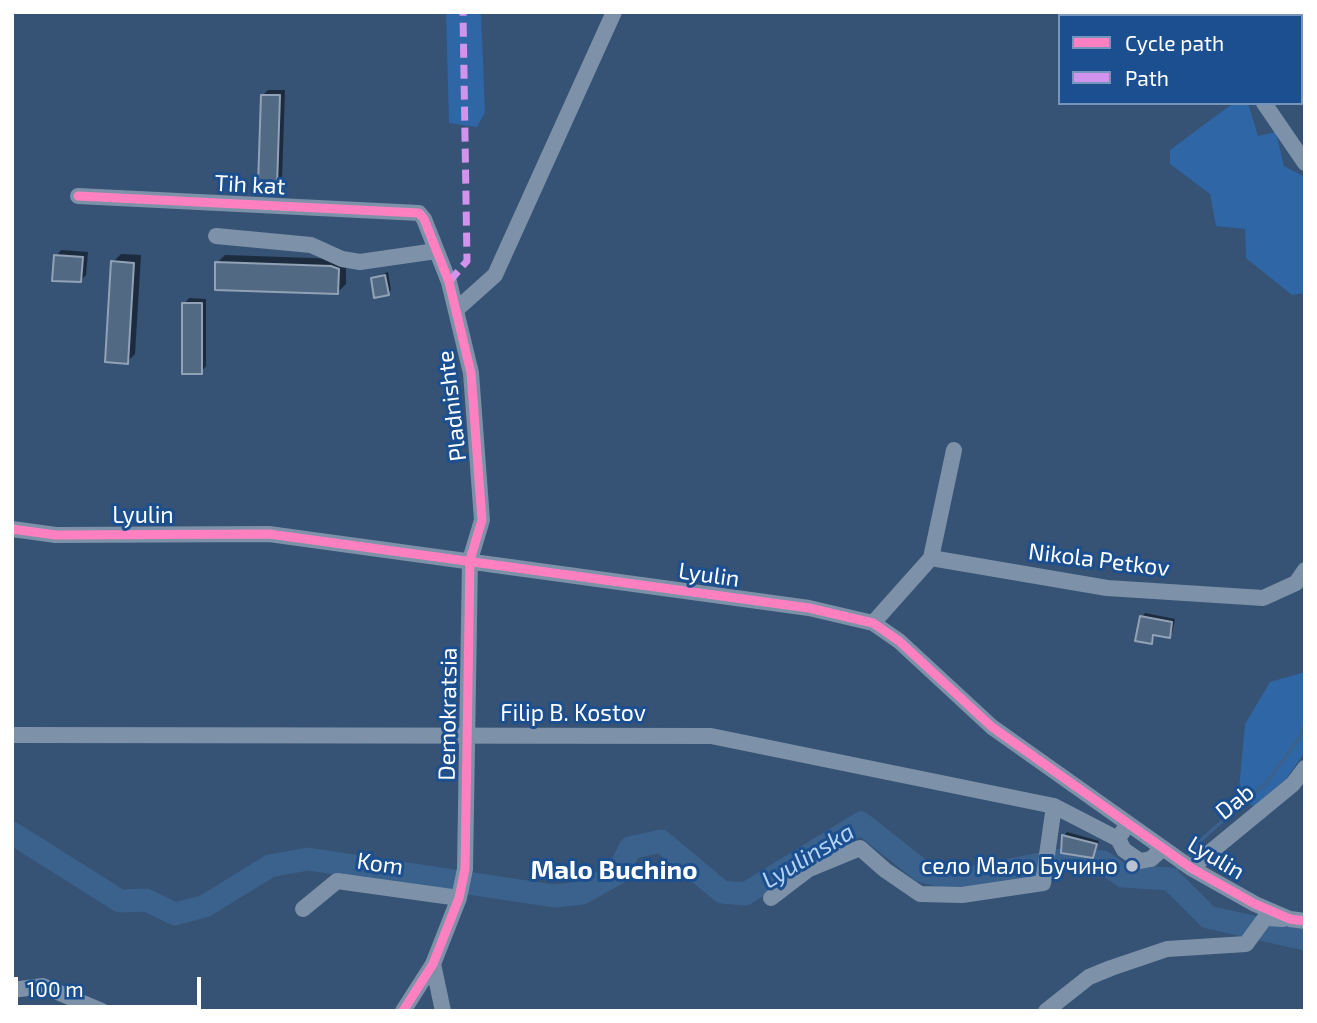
<!DOCTYPE html>
<meta charset="utf-8">
<style>
body{margin:0}
#map{position:relative;width:1317px;height:1023px;overflow:hidden;background:#365274;font-family:"Exo 2",sans-serif}
canvas{display:block}
.frame{position:absolute;inset:0;border:14px solid #fff;pointer-events:none}
.legend{position:absolute;left:1058px;top:14px;width:245px;height:91px;box-sizing:border-box;background:#1b4f8f;border:2px solid #7695bc;margin:0;padding:9px 12px;list-style:none;font-size:21px;color:#fff}
.legend li{display:flex;align-items:center;gap:14px;height:35px}
.legend b{width:35px;border:2px solid #7695bc}
.scale{position:absolute;left:14px;top:977px;width:187px;height:32px;box-sizing:border-box;border:4px solid #fff;border-top:0;padding-left:9px;font-size:21px;line-height:24px;white-space:nowrap;color:#fff;-webkit-text-stroke:5px #1b4f8f;paint-order:stroke}
</style>
<div id="map">
<canvas width="1317" height="1023"></canvas>
<div class="frame"></div>
<ul class="legend">
<li><b style="height:9px;background:#ff80c0"></b>Cycle path</li>
<li><b style="height:9px;background:#d193ec"></b>Path</li>
</ul>
<div class="scale">100 m</div>
</div>
<script>
const ctx = document.querySelector('canvas').getContext('2d');
ctx.lineJoin = 'round';
function paint(path, color) { ctx.fillStyle = color; ctx.fill(path, 'evenodd'); }
const toPath = rows => new Path2D(rows.map(r => 'M' + r).join(''));
function stroke(path, color, width, dash) { ctx.strokeStyle = color; ctx.lineWidth = width; ctx.lineCap = dash ? 'butt' : 'round'; ctx.setLineDash(dash || []); ctx.stroke(path); }
function write(font, color, halo, rows, align = 'center') {
  ctx.font = font + ' "Exo 2",sans-serif'; ctx.lineWidth = 6; ctx.setLineDash([]); ctx.textBaseline = 'middle'; ctx.strokeStyle = halo; ctx.fillStyle = color; for (const [text, x, y, turn = 0] of rows) {
    ctx.save(); ctx.translate(x, y); ctx.rotate((+turn || 0) * Math.PI / 180); ctx.textAlign = isNaN(turn) ? turn : align; if (halo) ctx.strokeText(text, 0, 0); ctx.fillText(text, 0, 0); ctx.restore();
  }
}
const green = toPath([
 [446,12,481,12,485,112,477,127,449,123],
 [1248,103,1258,136,1276,132,1284,166,1305,177,1305,293,1292,295,1246,258,1245,229,1216,226,1210,194,1170,164,1170,150,1232,104],
 [1305,672,1305,752,1286,779,1253,807,1239,789,1245,724,1270,682]
]);
const shadow = toPath([
 [268,90,285,90,282,178,277,184,263,95],
 [61,250,88,252,86,275,80,281,56,256],
 [121,254,141,255,135,354,127,362,113,262],
 [225,255,340,259,346,261,346,284,338,292,217,263],
 [388,272,391,290,388,293,372,278],
 [189,298,206,299,206,366,201,372,184,304],
 [1145,613,1175,619,1172,633,1169,636,1156,634,1151,642,1142,617],
 [1067,832,1099,841,1095,853,1092,857,1064,836]
]);
const stream = toPath([
 [1185,860,1201,840,1267,782,1300,737,1305,724],
 [1170,879,1180,866]
]);
const river = toPath([
 [12,833,120,901,146,900,175,914,205,906,270,866,308,859,554,896,582,893,618,873,630,848,661,841,722,892,745,894,861,823,922,871,960,880,1061,860,1103,862,1123,876,1170,879,1208,917,1305,939]
]);
const building = toPath([
 [261,95,280,95,277,186,258,185,261,95],
 [54,255,83,257,81,282,52,281,54,255],
 [111,261,134,263,128,364,105,362,111,261],
 [215,262,331,266,339,269,338,294,215,290,215,262],
 [385,275,389,295,374,298,371,278,385,275],
 [182,303,202,303,202,374,182,374,182,303],
 [1140,616,1172,622,1170,638,1153,635,1152,644,1135,641,1140,616],
 [1062,835,1097,844,1093,858,1061,853,1062,835]
]);
const minor = toPath([
 [1194,12,1197,16],
 [1264,103,1305,163],
 [78,196,419,213,424,219,449,282,471,373,482,520,470,560,465,869,459,898,433,964,403,1011],
 [216,236,311,245,342,259,360,262,436,251],
 [457,309,495,275,614,12],
 [12,529,56,535,269,534,809,608,873,623,899,641,992,727,1191,868,1255,904,1290,919,1305,921],
 [931,558,1107,588,1263,598,1296,583,1305,570],
 [873,623,931,558,954,450],
 [12,735,711,736,1054,806,1118,839],
 [1123,831,1118,839,1124,850,1140,861,1151,859,1163,848],
 [1191,868,1293,784,1305,768],
 [771,898,809,869,860,848,885,870,920,894,962,895,1043,883,1054,806],
 [303,909,337,881,459,898],
 [433,964,443,1011],
 [12,990,43,986,102,1011],
 [1046,1011,1089,977,1111,968,1167,949,1246,944,1265,918,1283,919]
]);
const quiet = toPath([
 [449,282,467,261,463,12]
]);
const cycleway = toPath([
 [78,196,419,213,424,219,449,282,471,373,482,520,470,560,465,869,459,898,433,964,403,1011],
 [12,529,56,535,269,534,809,608,873,623,899,641,992,727,1191,868,1255,904,1290,919,1305,921]
]);
const markers = [
 [1132,866,7,"#b9c2ce"]
];
const streetNames = [
 ["Tih kat",250,185,3],
 ["Pladnishte",452,406,-97],
 ["Lyulin",143,515],
 ["Nikola Petkov",1099,560,7],
 ["Lyulin",709,575,8],
 ["Filip B. Kostov",573,713],
 ["Demokratsia",448,714,-89],
 ["Dab",1235,802,-39],
 ["Lyulin",1216,858,31],
 ["Kom",380,864,8]
];
const poiNames = [
 ["село Мало Бучино",1118,866]
];
const waterNames = [
 ["Lyulinska",808,856,-31]
];
const quarterNames = [
 ["Malo Buchino",614,870]
];
paint(green, '#2f66a5');
paint(shadow, '#0007');
stroke(stream, '#3b618d', 3.5);
stroke(river, '#3b618d', 23);
paint(building, '#526984');
stroke(building, '#92a2b6', 2);
stroke(minor, '#7d92a8', 16);
stroke(quiet, '#d193ec', 7, [14, 7]);
stroke(cycleway, '#ff80c0', 9);
for (const [x, y, r, color] of markers) { const dot = new Path2D(); dot.arc(x, y, r, 0, 2 * Math.PI); ctx.fillStyle = color; ctx.fill(dot); stroke(dot, '#1b4f8f', 2.5); }
write('23px', '#fff', '#1b4f8f', streetNames);
write('23px', '#fff', '#1b4f8f', poiNames, 'right');
write('italic 24px', '#b5d3f5', '#1b4f8f', waterNames);
write('bold 26px', '#fff', '#1b4f8f', quarterNames);
</script>
